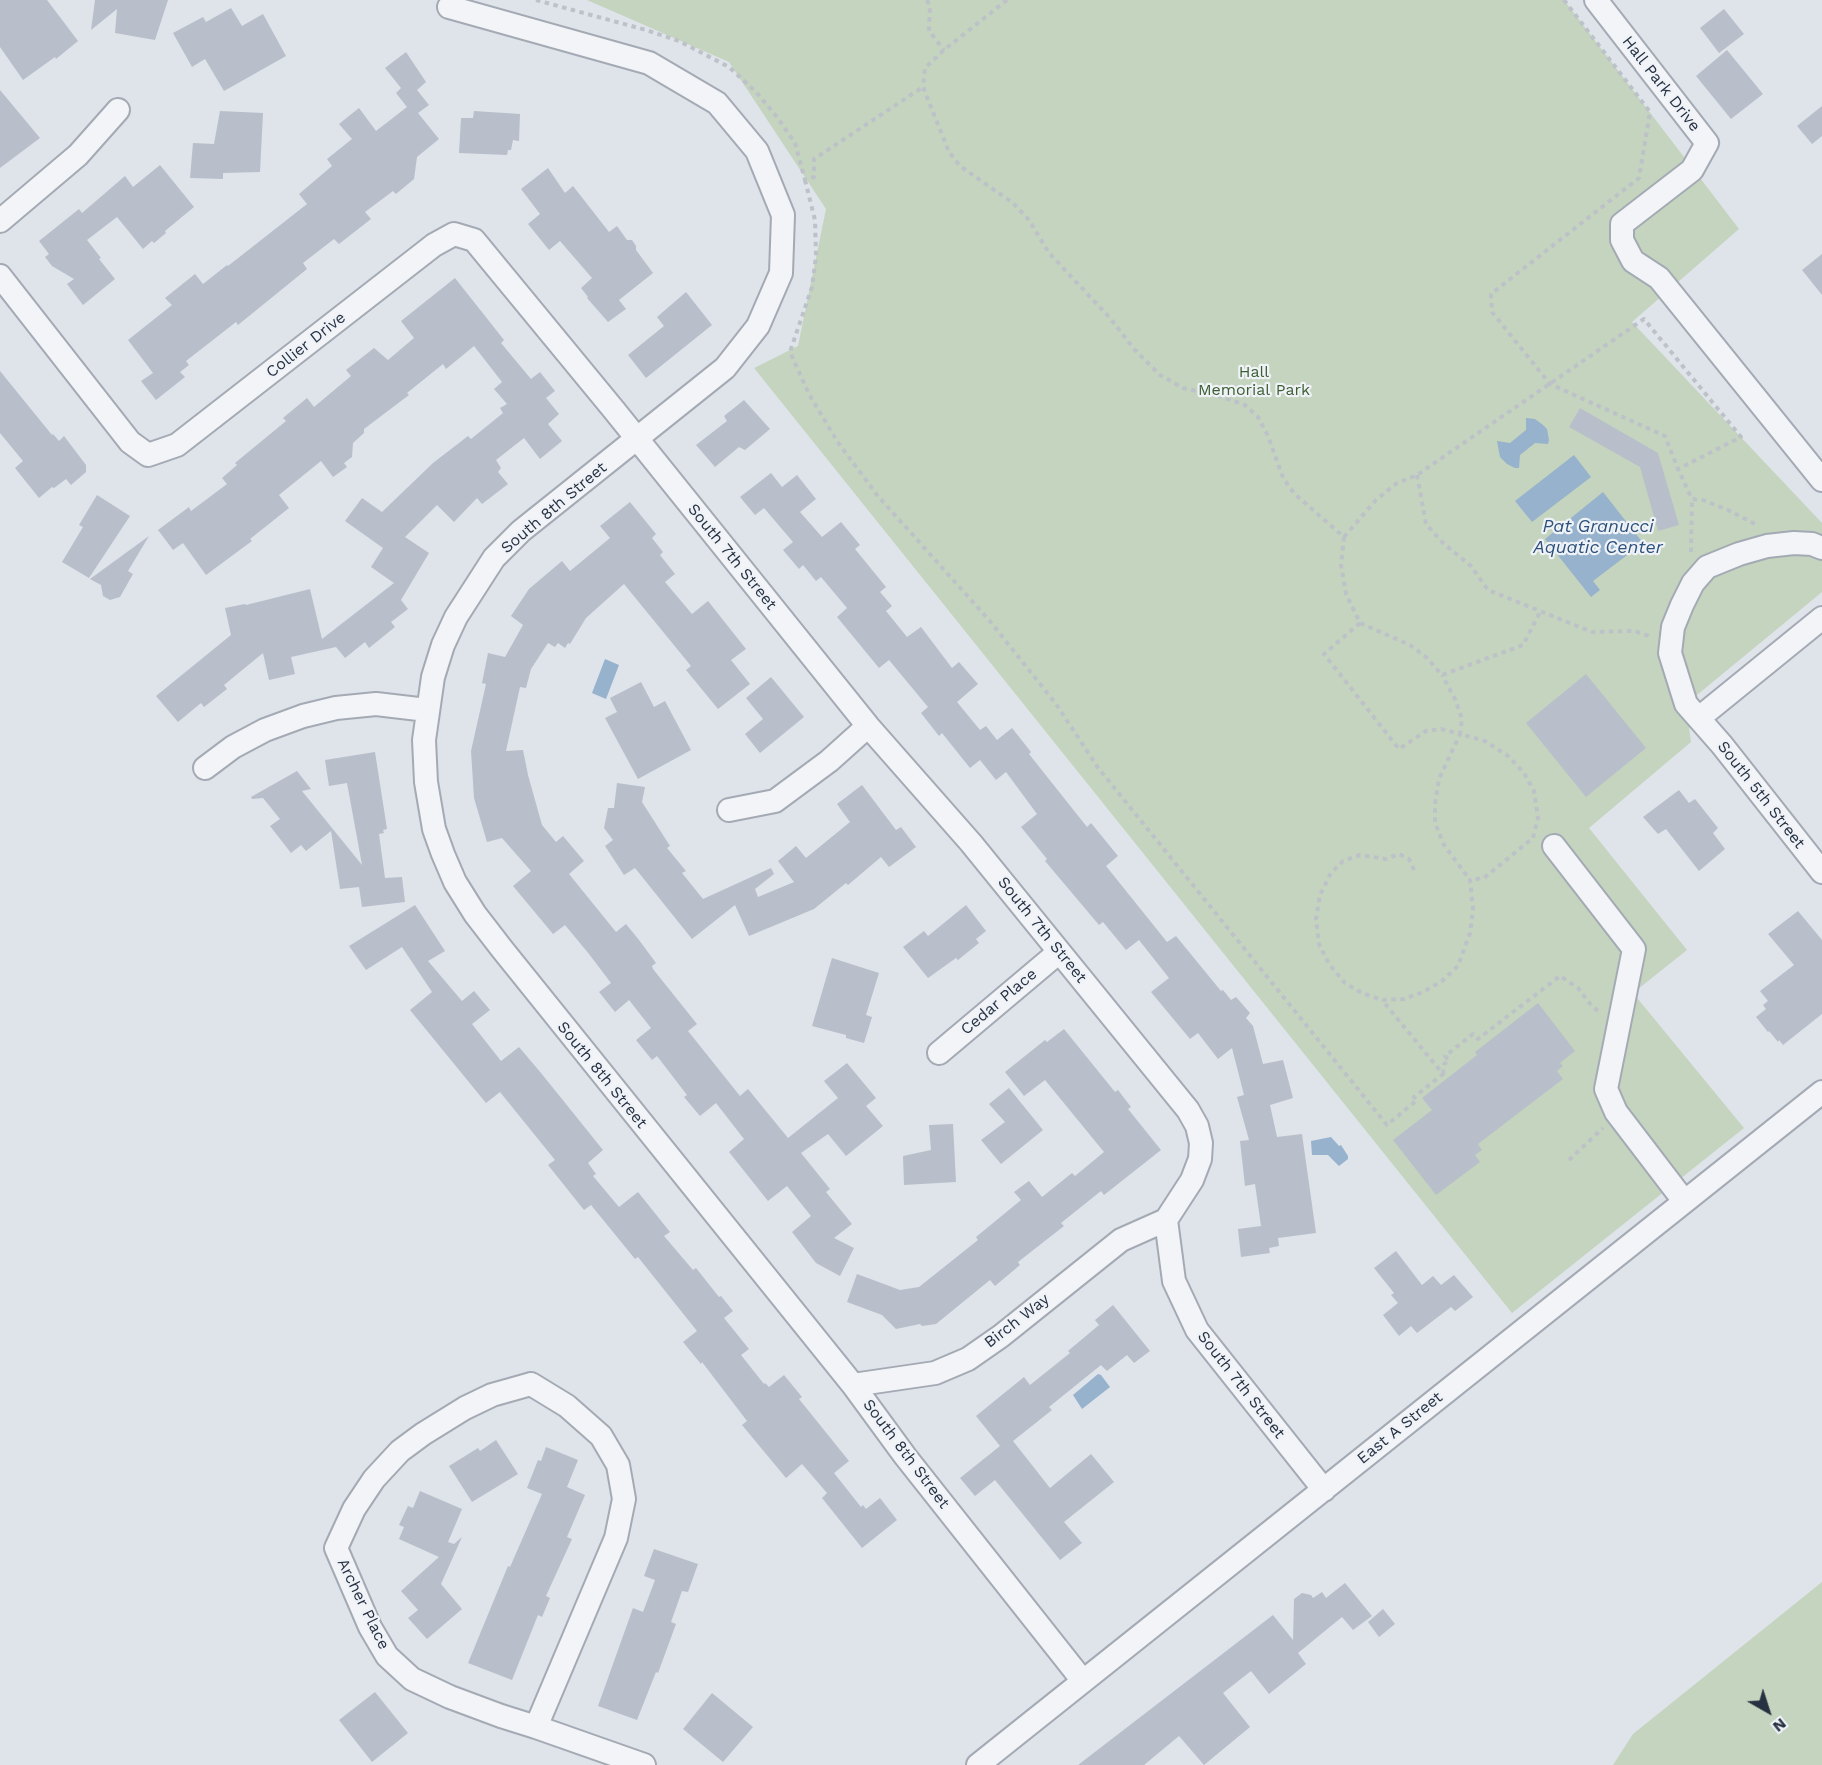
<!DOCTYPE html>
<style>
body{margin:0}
#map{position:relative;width:1822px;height:1765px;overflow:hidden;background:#dfe3ea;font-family:"Work Sans",sans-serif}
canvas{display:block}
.north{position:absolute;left:1738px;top:1681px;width:60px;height:60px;-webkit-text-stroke:4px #eff2f7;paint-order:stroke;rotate:141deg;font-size:16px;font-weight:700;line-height:24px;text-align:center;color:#263142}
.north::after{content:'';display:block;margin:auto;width:21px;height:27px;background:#263142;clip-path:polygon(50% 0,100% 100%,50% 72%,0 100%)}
</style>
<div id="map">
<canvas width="1822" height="1765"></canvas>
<div class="north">N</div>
</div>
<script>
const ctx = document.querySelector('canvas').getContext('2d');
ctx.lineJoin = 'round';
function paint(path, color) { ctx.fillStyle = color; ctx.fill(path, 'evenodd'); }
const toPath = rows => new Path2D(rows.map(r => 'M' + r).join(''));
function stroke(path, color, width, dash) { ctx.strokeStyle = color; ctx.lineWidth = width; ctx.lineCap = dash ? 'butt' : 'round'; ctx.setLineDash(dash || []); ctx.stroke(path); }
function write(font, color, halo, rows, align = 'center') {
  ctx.font = font + ' "Work Sans",sans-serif'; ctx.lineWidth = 4.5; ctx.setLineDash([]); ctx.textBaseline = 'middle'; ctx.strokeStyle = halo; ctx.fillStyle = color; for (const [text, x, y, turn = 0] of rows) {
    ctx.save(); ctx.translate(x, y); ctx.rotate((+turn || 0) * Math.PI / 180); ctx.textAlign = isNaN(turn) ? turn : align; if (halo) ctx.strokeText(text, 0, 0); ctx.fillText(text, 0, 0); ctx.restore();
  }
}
const green = toPath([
 [587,0,1564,0,1739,229,1632,322,1822,523,1822,592,1686,704,1691,742,1589,828,1687,950,1633,993,1744,1128,1512,1313,754,368,798,346,826,209,729,62],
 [1822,1582,1822,1765,1613,1765,1633,1734]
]);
const water = toPath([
 [1526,418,1535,419,1543,425,1547,429,1549,440,1548,444,1535,443,1520,455,1519,468,1515,468,1507,464,1500,457,1497,441,1510,443,1526,430],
 [1574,455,1591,477,1532,522,1515,501],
 [1603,492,1643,543,1593,581,1600,590,1591,597,1545,539],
 [605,659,619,665,606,699,592,693],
 [1331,1137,1339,1146,1341,1145,1348,1156,1348,1159,1339,1166,1328,1155,1312,1155,1311,1141],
 [1098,1374,1101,1375,1110,1387,1082,1409,1073,1395]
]);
const building = toPath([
 [0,0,47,0,78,41,56,59,55,57,23,80,0,47],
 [95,0,168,0,155,40,115,33,117,9,91,30],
 [231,8,242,26,263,14,286,56,224,91,205,59,192,67,173,33,203,17,206,22],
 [1724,9,1744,34,1719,53,1700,28],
 [1727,50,1763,94,1731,119,1696,76],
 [406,52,426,82,417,90,429,105,418,113,439,139,417,157,414,179,396,194,393,191,365,212,371,219,339,244,334,239,303,263,307,269,238,325,236,322,186,361,189,365,180,372,185,377,156,400,141,381,153,373,128,340,172,305,165,298,195,274,203,284,227,265,228,266,307,204,299,194,332,166,327,159,352,139,339,124,359,108,376,131,407,107,396,93,401,88,385,68],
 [0,90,40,138,0,168],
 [1822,106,1822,136,1812,144,1797,126],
 [220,111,263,113,260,172,223,173,223,179,190,178,193,143,214,144],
 [474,111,520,114,519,141,513,140,511,150,508,150,507,155,459,153,461,118,473,118],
 [160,165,194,207,165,231,166,233,154,243,152,241,143,249,117,217,87,240,101,258,99,259,115,279,83,305,67,284,74,279,52,266,45,257,49,254,39,241,79,209,82,213,125,176,133,187],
 [548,168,565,193,573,186,609,232,617,226,627,240,632,240,636,246,636,250,653,273,619,300,626,309,608,322,587,298,588,297,581,288,592,278,560,241,549,250,528,224,540,214,521,189],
 [1822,254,1822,295,1802,270],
 [455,278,504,340,501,343,531,379,540,372,555,391,546,398,559,414,548,424,562,441,540,459,524,438,496,460,501,468,498,472,508,484,482,504,477,498,454,522,437,505,405,537,429,553,401,600,408,609,391,622,395,627,369,648,365,642,345,658,336,647,291,657,295,674,269,680,263,653,224,685,227,689,204,707,201,703,178,722,156,696,231,635,225,608,245,604,246,605,310,589,322,639,394,583,371,567,383,548,345,521,362,498,382,512,433,463,468,436,471,439,503,413,500,408,507,404,494,389,502,382,474,346,446,369,443,364,407,393,409,395,364,429,364,433,353,443,352,457,344,463,347,467,333,477,321,461,279,495,289,508,250,539,252,541,206,575,183,543,173,550,158,530,189,507,191,511,227,484,222,478,237,465,235,463,286,421,283,418,307,398,314,407,351,376,346,370,374,348,388,360,414,338,401,321],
 [686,292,712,325,646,378,628,355,664,326,657,317],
 [0,371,52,435,53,434,59,441,64,436,86,465,86,472,71,485,66,479,54,488,52,487,39,498,15,468,23,461,0,433],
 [744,400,770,429,745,450,739,447,715,467,696,445,727,421,724,416],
 [1580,408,1658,453,1679,525,1658,531,1640,467,1569,427],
 [771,473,782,487,797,475,816,499,800,512,822,537,841,522,860,545,855,549,886,587,880,592,892,606,886,611,907,637,921,627,952,668,959,662,978,684,957,702,980,730,986,726,997,740,1012,728,1031,752,1029,754,1087,827,1091,823,1118,856,1106,866,1167,942,1176,936,1221,991,1223,990,1231,1000,1236,997,1250,1013,1246,1018,1253,1026,1263,1064,1283,1060,1293,1098,1270,1105,1277,1137,1302,1134,1316,1233,1278,1238,1279,1246,1269,1248,1270,1253,1241,1257,1238,1229,1261,1226,1255,1184,1245,1186,1240,1141,1249,1140,1237,1097,1244,1095,1232,1048,1218,1059,1198,1033,1190,1039,1151,992,1169,978,1139,940,1126,950,1103,922,1099,925,1045,861,1047,859,1021,827,1037,814,1006,772,996,780,980,760,970,768,942,733,939,736,921,713,928,707,889,660,879,668,837,617,847,608,821,577,816,581,803,565,799,569,783,550,793,542,764,508,755,515,740,497],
 [97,495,130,516,89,578,62,562,83,527,79,525],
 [630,502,656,534,652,538,663,552,660,555,675,574,665,582,692,614,708,601,746,649,731,660,750,684,718,709,686,670,691,666,624,584,586,618,570,644,568,643,565,648,558,643,555,647,548,643,531,669,526,688,520,687,506,751,523,750,528,775,542,825,556,842,563,836,584,861,569,874,616,932,626,924,639,940,656,963,652,966,653,969,697,1024,688,1031,740,1096,748,1089,788,1138,838,1098,824,1081,847,1063,876,1098,866,1106,883,1126,846,1156,828,1134,801,1153,830,1189,826,1192,852,1224,834,1238,854,1248,840,1276,816,1263,792,1232,811,1216,787,1186,768,1201,729,1152,744,1139,716,1103,700,1116,684,1097,687,1095,657,1056,652,1060,636,1040,651,1028,629,1000,615,1012,599,992,611,983,589,954,565,925,553,934,513,886,531,871,502,838,487,842,474,798,471,751,486,684,482,683,488,653,505,657,523,625,511,616,529,589,562,561,570,571,610,538,600,526],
 [149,536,128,571,133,574,120,597,110,600,103,596,101,585,90,579],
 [1586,674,1646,748,1586,797,1526,723],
 [771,677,804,717,760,753,745,734,763,719,746,698],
 [641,682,654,707,665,701,691,750,638,779,605,718,617,712,610,698],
 [375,752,387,829,383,830,384,833,379,834,385,878,402,877,405,902,362,907,359,887,340,889,331,831,306,851,301,845,291,853,270,826,280,819,263,798,252,799,251,797,297,771,311,789,302,791,362,865,347,783,329,786,325,760],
 [617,783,645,787,642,802,670,846,667,848,686,871,682,873,703,899,771,868,774,874,755,889,758,897,794,882,778,861,796,846,806,858,850,822,837,804,862,785,896,830,901,827,916,847,889,867,881,857,848,885,846,883,814,909,749,936,735,905,692,939,635,868,624,875,605,846,613,840,604,828,608,808,614,808],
 [1679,790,1689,803,1695,799,1718,828,1713,833,1725,849,1699,871,1666,829,1658,834,1643,817],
 [415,905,445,951,428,961,462,1001,474,991,490,1010,472,1024,501,1061,519,1047,541,1073,603,1150,588,1163,596,1174,593,1176,619,1207,638,1192,670,1232,664,1236,693,1270,696,1268,719,1297,721,1296,733,1311,724,1318,749,1349,741,1355,764,1384,765,1383,769,1387,784,1375,802,1397,799,1399,849,1461,834,1473,861,1507,863,1505,866,1509,880,1498,897,1520,862,1548,822,1498,827,1493,802,1464,786,1478,742,1425,747,1421,702,1362,701,1364,683,1342,697,1331,638,1257,635,1259,591,1205,584,1210,548,1165,555,1160,500,1092,486,1103,410,1010,432,992,402,947,366,970,349,946],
 [966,905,986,931,976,939,979,943,958,960,956,958,928,978,903,947,924,931,928,936],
 [1798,911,1822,940,1822,1014,1783,1045,1779,1040,1778,1042,1769,1031,1768,1032,1756,1017,1766,1009,1763,1005,1768,1001,1760,991,1794,965,1768,934],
 [832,958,879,973,866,1015,872,1017,864,1043,846,1038,846,1035,812,1026],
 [1538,1003,1575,1051,1560,1063,1563,1066,1557,1071,1563,1079,1478,1144,1482,1150,1475,1155,1480,1162,1436,1195,1393,1140,1432,1110,1422,1098,1477,1055,1475,1052],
 [1064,1029,1115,1092,1118,1090,1131,1107,1128,1109,1161,1150,1104,1195,1101,1191,1061,1223,1064,1226,1018,1262,1020,1265,995,1286,990,1280,936,1324,922,1326,920,1324,896,1329,882,1315,847,1302,857,1274,900,1290,919,1287,978,1240,976,1237,1021,1200,1014,1192,1029,1181,1042,1197,1072,1173,1075,1176,1104,1152,1045,1080,1024,1096,1005,1072,1045,1040,1047,1042],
 [1009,1088,1043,1130,1001,1164,981,1140,1005,1122,989,1104],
 [953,1124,956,1182,904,1185,903,1156,931,1150,929,1125],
 [1396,1251,1422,1285,1433,1276,1441,1285,1454,1275,1473,1297,1455,1311,1451,1307,1417,1333,1411,1326,1399,1336,1383,1315,1398,1303,1391,1295,1394,1293,1374,1268],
 [1113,1305,1150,1351,1134,1363,1127,1355,1107,1371,1101,1365,1049,1407,1052,1410,1013,1441,1050,1488,1091,1454,1114,1482,1064,1522,1082,1543,1060,1560,995,1480,975,1496,960,1478,1000,1446,976,1416,1024,1377,1030,1385,1070,1353,1068,1351,1099,1325,1095,1320],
 [496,1440,518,1474,472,1502,449,1466,478,1448,480,1451],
 [546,1447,578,1460,567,1487,585,1495,567,1537,572,1539,546,1596,550,1598,542,1617,538,1615,512,1680,468,1663,508,1566,510,1567,542,1494,527,1488,538,1460,541,1461],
 [420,1491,462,1509,448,1542,454,1544,462,1537,441,1584,462,1609,427,1639,408,1618,418,1610,401,1591,439,1557,399,1539,404,1527,399,1525,408,1506,413,1508],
 [654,1549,698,1564,688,1592,682,1591,671,1622,676,1624,658,1673,656,1672,637,1720,598,1706,633,1608,643,1612,655,1580,644,1576],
 [1345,1583,1372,1616,1353,1630,1342,1617,1298,1653,1306,1664,1269,1694,1251,1671,1223,1693,1250,1727,1204,1765,1179,1736,1144,1765,1078,1765,1273,1615,1293,1640,1294,1599,1302,1593,1311,1595,1313,1598,1322,1592,1326,1598],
 [1383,1609,1395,1624,1379,1637,1368,1622],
 [375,1692,408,1733,372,1762,339,1720],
 [712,1693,753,1727,723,1762,683,1729]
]);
const path = toPath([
 [536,0,646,30,679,41,729,67,756,92,777,117,795,143,805,180,814,177,814,159,923,87],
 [927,0,930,6,929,31,944,50],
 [1007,0,944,50,925,68,923,87,949,152,960,166,1013,203,1029,220,1049,253,1110,318,1134,349,1160,375,1183,388,1219,396,1245,405,1258,417,1268,436,1282,475,1289,487,1297,496,1344,537,1376,500,1397,483,1417,475,1644,319,1741,437,1678,469,1692,499,1703,500,1728,510,1757,525],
 [1564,0,1650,112,1639,178,1491,294,1492,312,1550,384,1665,436,1678,469],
 [805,180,815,220,816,256,812,287,790,352,809,394,837,441,877,495,989,620,1056,704,1099,769,1387,1125,1417,1100,1414,1097,1443,1074,1382,1000],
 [1417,475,1426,524,1443,543,1471,566,1488,590,1592,632,1635,631,1652,637],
 [1344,537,1341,565,1346,594,1360,623,1410,645,1426,657,1442,675,1523,645,1540,612],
 [1691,552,1692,499],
 [1360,623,1324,654,1399,749,1426,731,1441,729,1460,734,1439,779,1435,804,1435,823,1444,845,1470,880],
 [1414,870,1409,859,1399,854,1386,859,1360,855,1343,861,1331,873,1320,895,1316,919,1319,944,1329,964,1345,983,1362,993,1382,1000,1404,999,1423,992,1442,981,1458,966,1470,933,1473,909,1470,880,1484,878,1533,838,1538,818,1534,791,1524,773,1508,756,1485,741,1460,734,1462,719,1455,699,1442,675],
 [1443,1074,1444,1064,1449,1061,1445,1056,1473,1034,1478,1039,1560,976,1578,988,1591,1005,1600,1013],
 [1569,1160,1603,1128]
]);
const minor = toPath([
 [1596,0,1707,143,1692,170,1622,224,1622,240,1633,261,1659,278,1822,480],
 [449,7,649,63,717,103,757,151,783,215,781,273,758,326,725,368,521,531,494,558,456,617,443,645,433,677,424,740,426,782,434,829,443,854,455,882,475,914,502,949,853,1385,905,1456,1083,1681],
 [0,221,78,155,118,110],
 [0,276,130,442,148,455,177,445,434,245,454,234,474,240,614,410,868,726,971,843,1188,1110,1197,1126,1201,1143,1200,1159,1192,1180,1166,1220,1174,1281,1197,1330,1324,1490],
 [1822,548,1812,544,1794,543,1767,546,1739,554,1707,567,1693,583,1682,605,1673,627,1670,653,1686,704,1722,745,1822,872],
 [1699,718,1822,618],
 [205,768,233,747,265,730,303,716,336,708,376,704,427,710],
 [729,810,775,801,829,761,868,726],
 [1554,846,1634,949,1606,1089,1616,1112,1684,1201],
 [939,1053,1059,952],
 [531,1384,567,1406,601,1436,618,1465,624,1499,616,1538,536,1727,501,1716,450,1697,412,1679,387,1656,370,1627,336,1548,354,1509,374,1479,400,1451,423,1434,465,1408,492,1395,531,1384],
 [853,1385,935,1373,968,1359,1001,1336,1121,1240,1166,1220],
 [536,1727,644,1765],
 [978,1765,1822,1092]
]);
const streetNames = [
 ["Hall Park Drive",1661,84,52],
 ["Collier Drive",306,345,-38],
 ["South 8th Street",554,508,-40],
 ["South 7th Street",732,557,51],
 ["South 5th Street",1761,795,52],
 ["South 7th Street",1042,930,51],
 ["Cedar Place",999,1002,-40],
 ["South 8th Street",602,1075,51],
 ["Birch Way",1017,1321,-38],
 ["South 7th Street",1241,1385,52],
 ["East A Street",1400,1428,-39],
 ["South 8th Street",906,1454,53],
 ["Archer Place",363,1604,64]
];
const parkNames = [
 ["Hall",1254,372],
 ["Memorial Park",1254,390]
];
const waterNames = [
 ["Pat Granucci",1598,527],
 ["Aquatic Center",1598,548]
];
paint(green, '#c5d4bf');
paint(water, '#96b2cd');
paint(building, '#b8bfca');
stroke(minor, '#a4aab4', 26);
stroke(path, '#bdc1c8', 4, [4.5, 4.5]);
stroke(minor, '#f2f4f7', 22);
write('16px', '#263142', '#eff2f7', streetNames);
write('16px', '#3c5f32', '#eff2f7', parkNames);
write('italic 18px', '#2c517a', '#eff2f7', waterNames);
</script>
